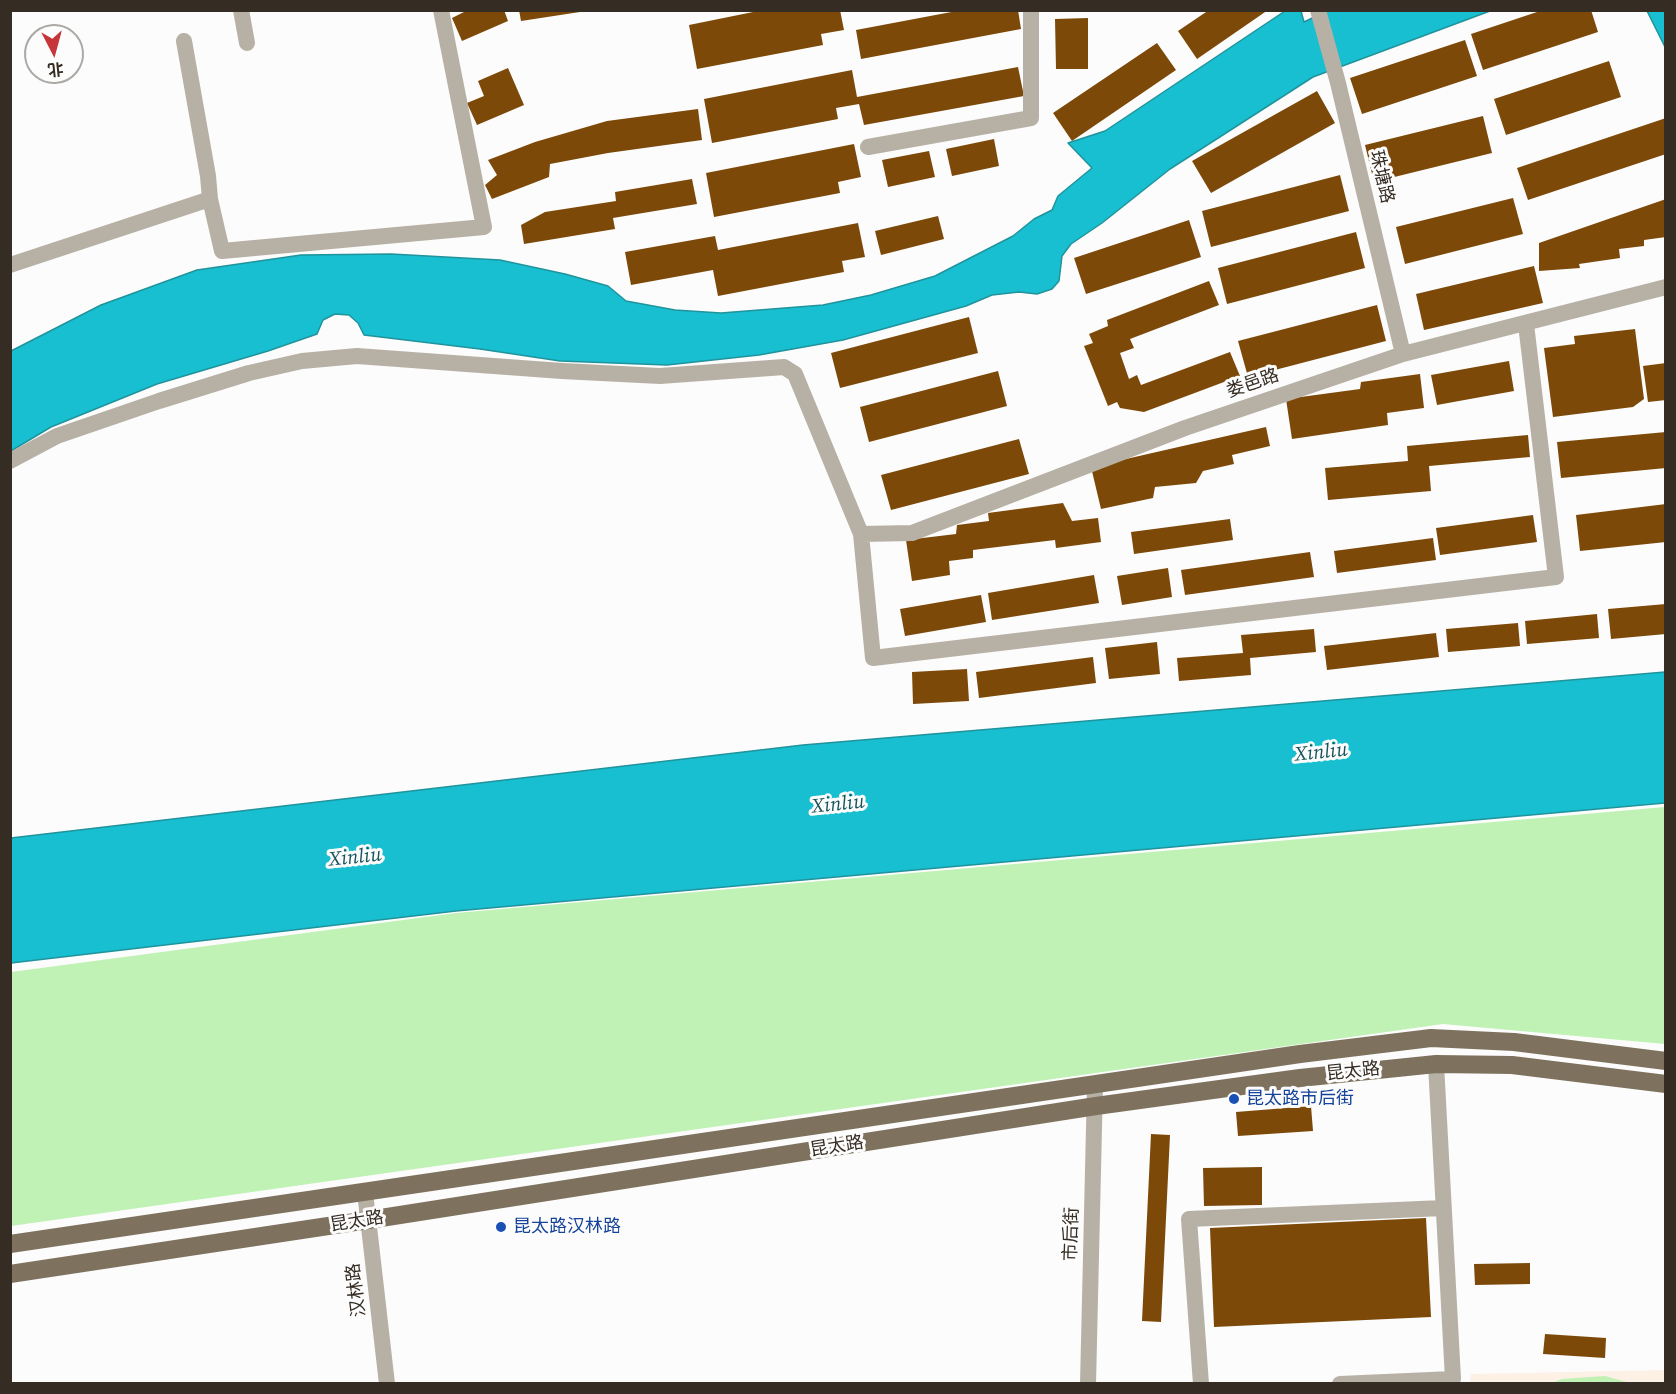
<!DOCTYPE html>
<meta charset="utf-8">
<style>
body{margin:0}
#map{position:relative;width:1676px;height:1394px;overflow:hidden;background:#fcfcfc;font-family:"Source Serif 4","Noto Sans SC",serif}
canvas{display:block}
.frame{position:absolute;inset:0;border:12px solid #352c23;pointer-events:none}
.north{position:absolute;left:24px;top:24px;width:60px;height:60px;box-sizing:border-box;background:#fcfcfc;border:2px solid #aca9a5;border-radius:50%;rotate:174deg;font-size:16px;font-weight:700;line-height:24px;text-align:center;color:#352c23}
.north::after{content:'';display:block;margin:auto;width:21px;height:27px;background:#c5353a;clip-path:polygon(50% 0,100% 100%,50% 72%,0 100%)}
</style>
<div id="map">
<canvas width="1676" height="1394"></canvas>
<div class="frame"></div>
<div class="north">北</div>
</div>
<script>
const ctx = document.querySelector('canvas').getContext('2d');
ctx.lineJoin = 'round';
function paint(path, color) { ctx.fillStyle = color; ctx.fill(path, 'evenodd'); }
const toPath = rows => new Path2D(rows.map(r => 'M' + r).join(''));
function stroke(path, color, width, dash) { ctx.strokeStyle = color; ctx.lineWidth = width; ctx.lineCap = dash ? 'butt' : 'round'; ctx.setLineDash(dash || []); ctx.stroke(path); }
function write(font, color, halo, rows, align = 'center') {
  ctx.font = font + ' "Source Serif 4","Noto Sans SC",serif'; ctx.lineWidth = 6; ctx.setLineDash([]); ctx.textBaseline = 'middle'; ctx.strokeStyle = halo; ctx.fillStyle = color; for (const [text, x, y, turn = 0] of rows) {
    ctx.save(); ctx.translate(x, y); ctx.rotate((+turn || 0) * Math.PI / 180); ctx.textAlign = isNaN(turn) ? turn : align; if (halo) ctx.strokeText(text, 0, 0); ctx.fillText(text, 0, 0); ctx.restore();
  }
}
const built = toPath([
 [1665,1370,1665,1383,1470,1384,1471,1374]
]);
const green = toPath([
 [1665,807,1665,1044,1443,1024,11,1226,11,972,456,913],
 [1605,1376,1630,1383,1552,1383,1562,1379]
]);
const water = toPath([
 [1285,11,1301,11,1304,22,1327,11,1490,11,1313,77,1170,169,1102,223,1071,244,1062,256,1059,281,1052,289,1037,294,1019,292,992,295,966,306,843,340,759,355,667,365,560,361,480,349,364,335,358,323,349,315,335,314,323,320,317,334,268,351,157,384,51,427,11,451,11,351,101,305,197,270,301,255,391,254,500,260,565,274,608,286,626,301,675,310,721,313,823,305,871,295,935,276,1013,236,1034,219,1052,210,1058,196,1092,168,1068,143,1105,131,1285,11],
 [1647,11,1665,11,1665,47,1647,11],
 [1665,672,1665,803,456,911,11,963,11,838,803,745,1665,672]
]);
const building = toPath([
 [504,10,508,21,462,41,452,18,468,10],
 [519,10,580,10,580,12,521,21],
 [763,10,840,10,844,30,821,34,823,45,697,69,689,25],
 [962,10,1018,10,1021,29,861,59,856,30],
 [1209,10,1268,10,1197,59,1178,31],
 [1543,10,1591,10,1598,32,1483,70,1471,34],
 [1088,18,1088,69,1056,69,1055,19],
 [1465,40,1477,76,1362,114,1350,78],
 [1157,43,1176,70,1072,141,1053,113],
 [1609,61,1621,97,1506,135,1494,99],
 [1018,67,1024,96,864,125,859,104,836,108,838,119,712,143,704,99,852,70,857,97],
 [508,68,524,105,477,125,467,103,484,96,478,81],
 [1317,91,1335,123,1211,193,1192,161],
 [698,109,702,140,608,153,550,164,549,177,492,199,485,185,497,175,488,160,535,142,607,121],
 [1483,116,1492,153,1374,182,1365,145],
 [1666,118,1666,154,1528,200,1517,168],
 [994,139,999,166,952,176,946,149],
 [854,144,861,177,838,182,840,193,714,217,706,173],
 [929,151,935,177,888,187,882,160],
 [1340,175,1349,211,1211,247,1202,211],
 [692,179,697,204,613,218,615,229,524,244,521,225,545,212,616,201,615,192],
 [1513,198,1523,234,1405,264,1396,227],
 [1666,199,1666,237,1644,240,1644,246,1619,249,1620,258,1579,264,1580,268,1539,271,1539,243],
 [938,216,944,239,881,255,875,231],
 [1189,220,1201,257,1086,294,1074,258],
 [858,223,865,257,842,261,844,272,718,296,713,270,631,285,625,252,715,236,718,250],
 [1356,232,1365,268,1227,304,1218,268],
 [1534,266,1543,303,1424,330,1416,294],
 [1209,281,1219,305,1130,339,1134,348,1120,353,1129,379,1137,375,1141,385,1230,352,1240,376,1144,412,1120,408,1117,402,1108,406,1084,346,1093,343,1089,334,1108,326,1107,320],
 [1377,305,1386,341,1248,377,1238,341],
 [969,317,978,353,840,388,831,353],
 [1635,329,1644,399,1633,407,1553,417,1544,348,1575,344,1574,336],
 [1509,361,1514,391,1437,405,1431,375],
 [1666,363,1666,400,1648,402,1643,366],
 [998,371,1007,406,869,442,860,407],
 [1420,374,1424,408,1387,413,1388,425,1292,439,1286,399,1360,389,1361,382],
 [1266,427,1270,446,1232,455,1234,464,1203,471,1196,483,1155,487,1153,498,1101,509,1091,467],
 [1666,432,1666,468,1561,478,1557,442],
 [1528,435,1530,457,1429,466,1431,491,1328,500,1325,468,1408,461,1407,446],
 [1019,439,1029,474,891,510,881,475],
 [1063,503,1072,521,1098,518,1101,542,1056,548,1055,540,973,550,973,558,949,561,950,575,912,581,906,540,956,534,957,525,989,521,988,513],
 [1666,504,1666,542,1580,551,1576,515],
 [1533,515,1537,542,1440,555,1436,528],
 [1230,519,1233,540,1134,554,1131,532],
 [1433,538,1436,560,1337,573,1334,551],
 [1310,552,1314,577,1185,595,1181,570],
 [1168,568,1172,597,1122,605,1117,576],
 [1094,575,1099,603,992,620,988,593],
 [981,595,986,622,905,636,900,609],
 [1666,604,1666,634,1611,639,1608,609],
 [1597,614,1599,638,1527,644,1525,621],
 [1518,623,1520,646,1448,652,1446,629],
 [1314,629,1316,652,1250,658,1251,675,1179,681,1177,658,1243,653,1241,635],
 [1436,633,1439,657,1327,670,1324,646],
 [1157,642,1160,674,1109,679,1105,648],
 [1093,657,1096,683,979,698,976,672],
 [967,669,969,701,913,704,912,672],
 [1311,1106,1313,1131,1238,1136,1236,1112],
 [1151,1134,1170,1135,1161,1322,1142,1321],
 [1262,1167,1262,1205,1204,1206,1203,1168],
 [1426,1218,1431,1317,1214,1327,1210,1228],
 [1530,1263,1530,1284,1475,1285,1474,1264],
 [1545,1334,1606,1338,1605,1358,1543,1354]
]);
const minor = toPath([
 [241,10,247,43],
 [1318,10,1338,83,1403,354],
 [184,41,208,176,210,199,222,251,484,227,441,10],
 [868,147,1031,118,1031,10],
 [10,265,210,199],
 [10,461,57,436,159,401,249,373,302,361,357,356,562,371,660,376,784,367,795,374,861,534,873,658,1556,577,1526,324],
 [861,534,912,533,1185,428,1403,354,1666,287],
 [365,1192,387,1384],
 [1088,1384,1095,1085],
 [1201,1384,1189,1219,1443,1208],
 [1340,1384,1453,1379,1436,1064]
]);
const major = toPath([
 [10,1244,1300,1054,1431,1038,1514,1042,1666,1061],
 [10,1274,368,1220,1096,1106,1300,1078,1436,1064,1512,1065,1666,1084]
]);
const markers = [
 [1234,1099,6,"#1a4fb4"],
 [501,1227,6,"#1a4fb4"]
];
const streetNames = [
 ["珠塘路",1381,177,77],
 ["娄邑路",1253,384,-19],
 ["昆太路",1353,1072,-6],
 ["昆太路",837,1147,-9],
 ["昆太路",357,1222,-9],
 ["市后街",1072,1234,-88],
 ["汉林路",357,1290,-97]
];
const transitNames = [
 ["昆太路市后街",1246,1099],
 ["昆太路汉林路",513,1227]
];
const waterNames = [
 ["Xinliu",1321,753,-6],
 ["Xinliu",838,805,-6],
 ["Xinliu",355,858,-6]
];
paint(built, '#fdf0e5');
paint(green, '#c0f1b5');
paint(water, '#17bfd0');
stroke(water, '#20939c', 1.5);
paint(building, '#7c4909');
stroke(minor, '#b7b0a5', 16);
stroke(major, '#7e725e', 18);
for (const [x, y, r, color] of markers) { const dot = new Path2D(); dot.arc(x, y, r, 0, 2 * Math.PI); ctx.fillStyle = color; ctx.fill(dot); stroke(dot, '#fcfcfc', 2); }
write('18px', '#352c23', '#fcfcfc', streetNames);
write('18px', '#164399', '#fcfcfc', transitNames, 'left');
write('italic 20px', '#17545b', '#fcfcfc', waterNames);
</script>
